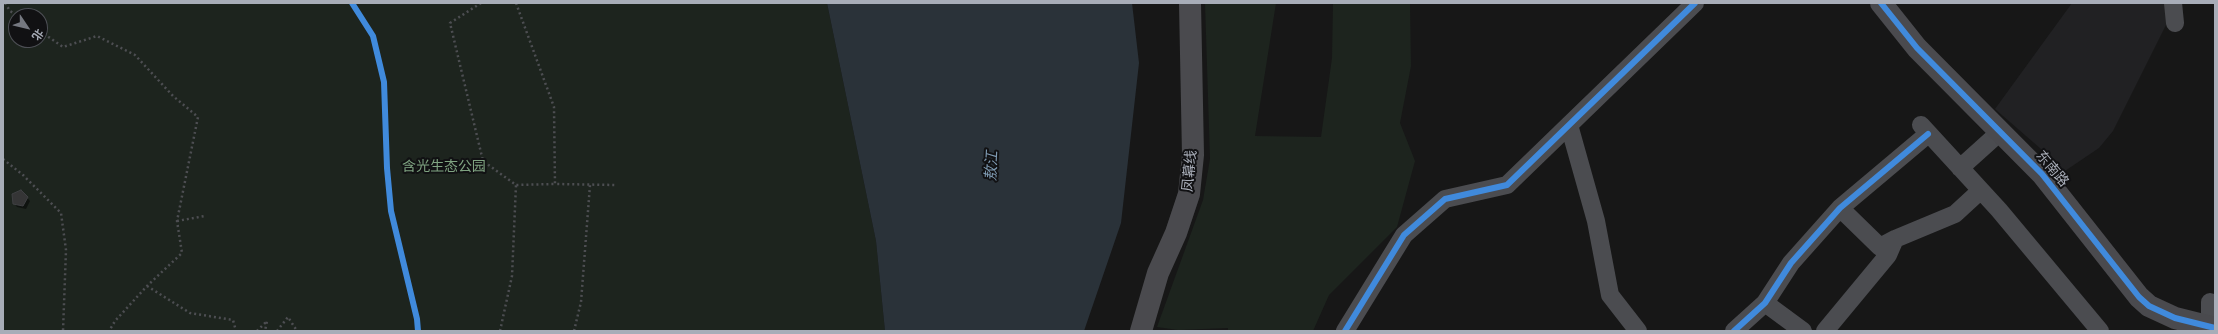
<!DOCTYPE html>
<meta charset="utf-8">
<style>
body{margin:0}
#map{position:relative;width:2218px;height:334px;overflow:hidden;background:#171717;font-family:"Fira Sans Condensed","Noto Sans SC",sans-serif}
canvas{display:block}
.frame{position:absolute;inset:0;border:4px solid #a8adb8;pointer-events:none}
.north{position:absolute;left:8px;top:8px;width:40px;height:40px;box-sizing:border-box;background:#111113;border:1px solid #4d4f55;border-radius:50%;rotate:125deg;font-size:11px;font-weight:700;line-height:16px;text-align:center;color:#a8adb8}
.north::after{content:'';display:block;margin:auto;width:14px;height:18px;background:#757880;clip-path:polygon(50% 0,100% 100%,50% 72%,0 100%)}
</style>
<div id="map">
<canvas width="2218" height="334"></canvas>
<div class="frame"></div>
<div class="north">北</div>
</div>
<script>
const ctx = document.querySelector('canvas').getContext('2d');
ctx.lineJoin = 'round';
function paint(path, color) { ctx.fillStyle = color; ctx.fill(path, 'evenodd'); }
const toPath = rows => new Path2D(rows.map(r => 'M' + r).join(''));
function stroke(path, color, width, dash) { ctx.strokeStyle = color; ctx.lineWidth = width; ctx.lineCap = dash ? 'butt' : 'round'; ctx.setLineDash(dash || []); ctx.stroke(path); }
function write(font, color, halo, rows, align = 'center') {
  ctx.font = font + ' "Fira Sans Condensed","Noto Sans SC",sans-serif'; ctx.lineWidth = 4; ctx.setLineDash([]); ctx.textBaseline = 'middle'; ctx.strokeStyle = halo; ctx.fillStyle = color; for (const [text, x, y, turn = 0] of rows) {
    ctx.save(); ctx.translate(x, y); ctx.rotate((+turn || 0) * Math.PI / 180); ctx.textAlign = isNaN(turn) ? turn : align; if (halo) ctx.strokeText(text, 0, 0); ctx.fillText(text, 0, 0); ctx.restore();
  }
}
const built = toPath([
 [2072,3,2171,3,2168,21,2113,131,2099,148,2059,175,2041,149,1995,109]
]);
const green = toPath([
 [3,3,827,3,876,241,885,331,3,331],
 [16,16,40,16,40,40,16,40],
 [1205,3,1276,3,1255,136,1321,137,1332,58,1333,3,1410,3,1411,66,1400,123,1415,161,1397,227,1329,295,1313,331,1228,331,1228,328,1178,330,1157,327,1203,200,1210,159]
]);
const water = toPath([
 [827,3,1132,3,1139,63,1121,223,1084,331,885,331,876,241]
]);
const shadow = toPath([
 [21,191,30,201,26,209,17,207,14,203]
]);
const building = toPath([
 [21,190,28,197,23,206,13,204,12,194,21,190]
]);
const path = toPath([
 [5,3,10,11,18,16],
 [481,3,450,23,483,161,516,185,555,184],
 [516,3,554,107,555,184,615,185],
 [40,31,63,47,97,36,135,55,173,96,198,117,177,221,182,253,147,286,115,321,109,331],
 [3,159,23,175,61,213,66,250,63,331],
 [177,221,205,216],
 [147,286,190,313,233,320,236,331],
 [257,331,267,321,265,331],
 [277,331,288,317,297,331],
 [500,331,512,276,516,185],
 [574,331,581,302,590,185]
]);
const street = toPath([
 [2173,3,2175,23],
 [1569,125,1596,221,1610,295,1638,331],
 [1921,125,1999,210,2100,331],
 [1960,168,2000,132],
 [1840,208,1880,247,1895,239,1955,214,1980,191],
 [1765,303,1803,331],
 [1345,331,1404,235,1445,199,1507,185,1695,3],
 [1734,331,1765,303,1791,263,1840,208,1928,134],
 [1825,331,1888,255,1895,239],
 [2210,331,2210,302]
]);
const secondary = toPath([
 [1881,3,1917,48,2042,174,2139,297,2149,306,2175,318,2215,328],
 [1141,331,1158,273,1176,233,1189,194,1193,155,1190,3]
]);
const cycleway = toPath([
 [352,3,373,36,384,82,387,168,391,211,417,319,418,331],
 [1881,3,1917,48,2042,174,2139,297,2149,306,2175,318,2215,328],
 [1345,331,1404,235,1445,199,1507,185,1695,3],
 [1734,331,1765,303,1791,263,1840,208,1928,134]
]);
const parkNames = [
 ["含光生态公园",444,167]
];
const streetNames = [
 ["东南路",2052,169,50],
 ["凤幕线",1190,171,-84]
];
const waterNames = [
 ["敖江",992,166,-87]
];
paint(built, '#212123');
paint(green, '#1d241e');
paint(water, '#2a3239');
paint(shadow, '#0007');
paint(building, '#353536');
stroke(building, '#3f4043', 1);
stroke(path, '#4d4e52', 2.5, [2, 3]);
stroke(street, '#4b4c50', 18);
stroke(secondary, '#4a4a4e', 22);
stroke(cycleway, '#408adc', 6);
write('14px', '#7fa381', '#111113', parkNames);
write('14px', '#a8adb8', '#111113', streetNames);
write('italic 15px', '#7f9bb3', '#111113', waterNames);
</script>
